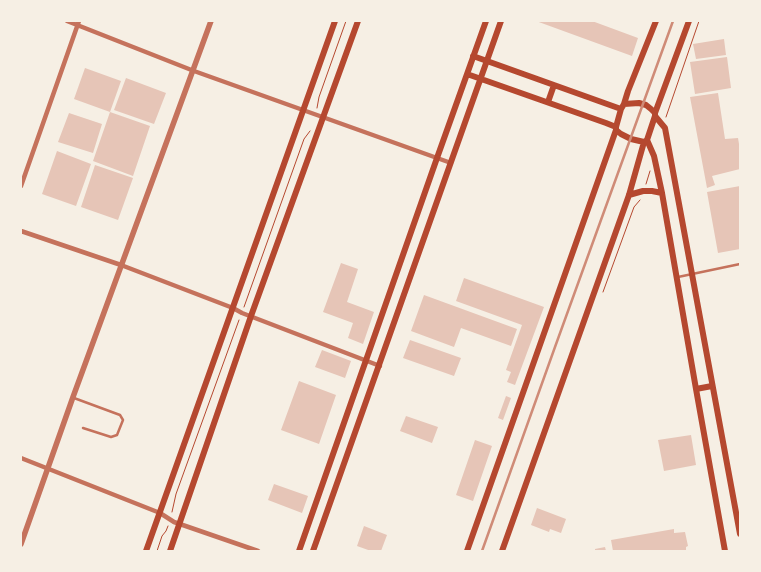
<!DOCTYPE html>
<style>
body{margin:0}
#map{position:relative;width:761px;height:572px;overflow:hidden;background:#f6efe4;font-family:"Work Sans",sans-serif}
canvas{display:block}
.frame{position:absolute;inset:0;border:22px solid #f6efe4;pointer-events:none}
</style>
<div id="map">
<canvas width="761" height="572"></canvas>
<div class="frame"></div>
</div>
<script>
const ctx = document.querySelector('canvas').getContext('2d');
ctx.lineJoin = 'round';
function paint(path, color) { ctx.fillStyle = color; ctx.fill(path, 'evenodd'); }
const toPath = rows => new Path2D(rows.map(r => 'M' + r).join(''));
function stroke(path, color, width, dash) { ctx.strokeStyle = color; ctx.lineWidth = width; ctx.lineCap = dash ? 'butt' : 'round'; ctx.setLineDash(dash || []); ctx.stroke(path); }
const building = toPath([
 [536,21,592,21,638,38,632,56],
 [724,39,726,55,696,59,693,44],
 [727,57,731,88,695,94,690,62],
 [85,68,121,81,110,112,150,126,133,176,93,161,110,112,74,99],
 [126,78,166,93,154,124,114,110],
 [718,93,725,139,738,138,740,150,740,169,712,176,715,185,707,188,690,97],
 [69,113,102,124,93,153,58,142],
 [57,151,91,164,76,206,42,194],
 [95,165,133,178,118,220,81,207],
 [740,186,740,249,718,253,707,192],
 [341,263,358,269,347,302,374,312,363,344,348,338,353,323,323,312],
 [464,278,544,307,515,385,507,382,511,372,506,370,522,325,456,301],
 [424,295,517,329,511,346,461,328,454,347,411,331],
 [410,340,461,358,454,376,403,358],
 [322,350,351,361,345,378,315,367],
 [299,381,336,395,319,444,281,430],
 [506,396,511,398,503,420,498,418],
 [406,416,438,427,432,443,400,431],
 [691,435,696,465,664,471,658,440],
 [475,440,492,446,473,501,456,495],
 [274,484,308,496,302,513,268,500],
 [537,508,566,519,561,533,550,529,549,532,531,525],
 [364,526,387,535,381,551,371,551,357,546],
 [674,529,674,533,685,532,688,546,686,547,686,551,613,551,611,540],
 [605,547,606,551,595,551,595,549]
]);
const path = toPath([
 [317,108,319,97,346,21],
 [666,117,699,21],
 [646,184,650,171],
 [603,292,634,207,640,200],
 [244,307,304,139,310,131],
 [172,512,176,494,239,320],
 [157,551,162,536,166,531,168,526]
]);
const service = toPath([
 [678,277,740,264],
 [74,398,120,415,123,420,117,435,111,437,83,428]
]);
const minor = toPath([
 [67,21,194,71,451,163],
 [21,186,79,21],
 [21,231,121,265,233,308,242,313,380,366],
 [21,458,160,513,174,522,258,551]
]);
const tertiary = toPath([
 [21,544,73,397,211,21]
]);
const secondary = toPath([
 [473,56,621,109],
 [467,74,606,123,616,127,616,130,621,134,631,139,644,142,647,140],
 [548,102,554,85],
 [624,104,628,91,656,21],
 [655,113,689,21],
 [616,127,621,109,624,104,639,103,646,105,651,109,655,113,655,116,665,128,740,534],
 [647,140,654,156,662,193,696,389,725,551],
 [647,140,655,116],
 [629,195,643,191,652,191,662,193],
 [696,389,712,386],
 [146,551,335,21],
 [170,551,251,316,358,21],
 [299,551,437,158,486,21],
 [313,551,501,21],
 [467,551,616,130],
 [502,551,629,195,644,142]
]);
const rail = toPath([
 [482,551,555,347,673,21]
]);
paint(building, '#e6c5b7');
stroke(path, '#b5482f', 1);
stroke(service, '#c5725c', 2.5);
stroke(minor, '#c5725c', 4.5);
stroke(tertiary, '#c5725c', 5.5);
stroke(secondary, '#b5482f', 6);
stroke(rail, '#cf8b77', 2.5);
</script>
